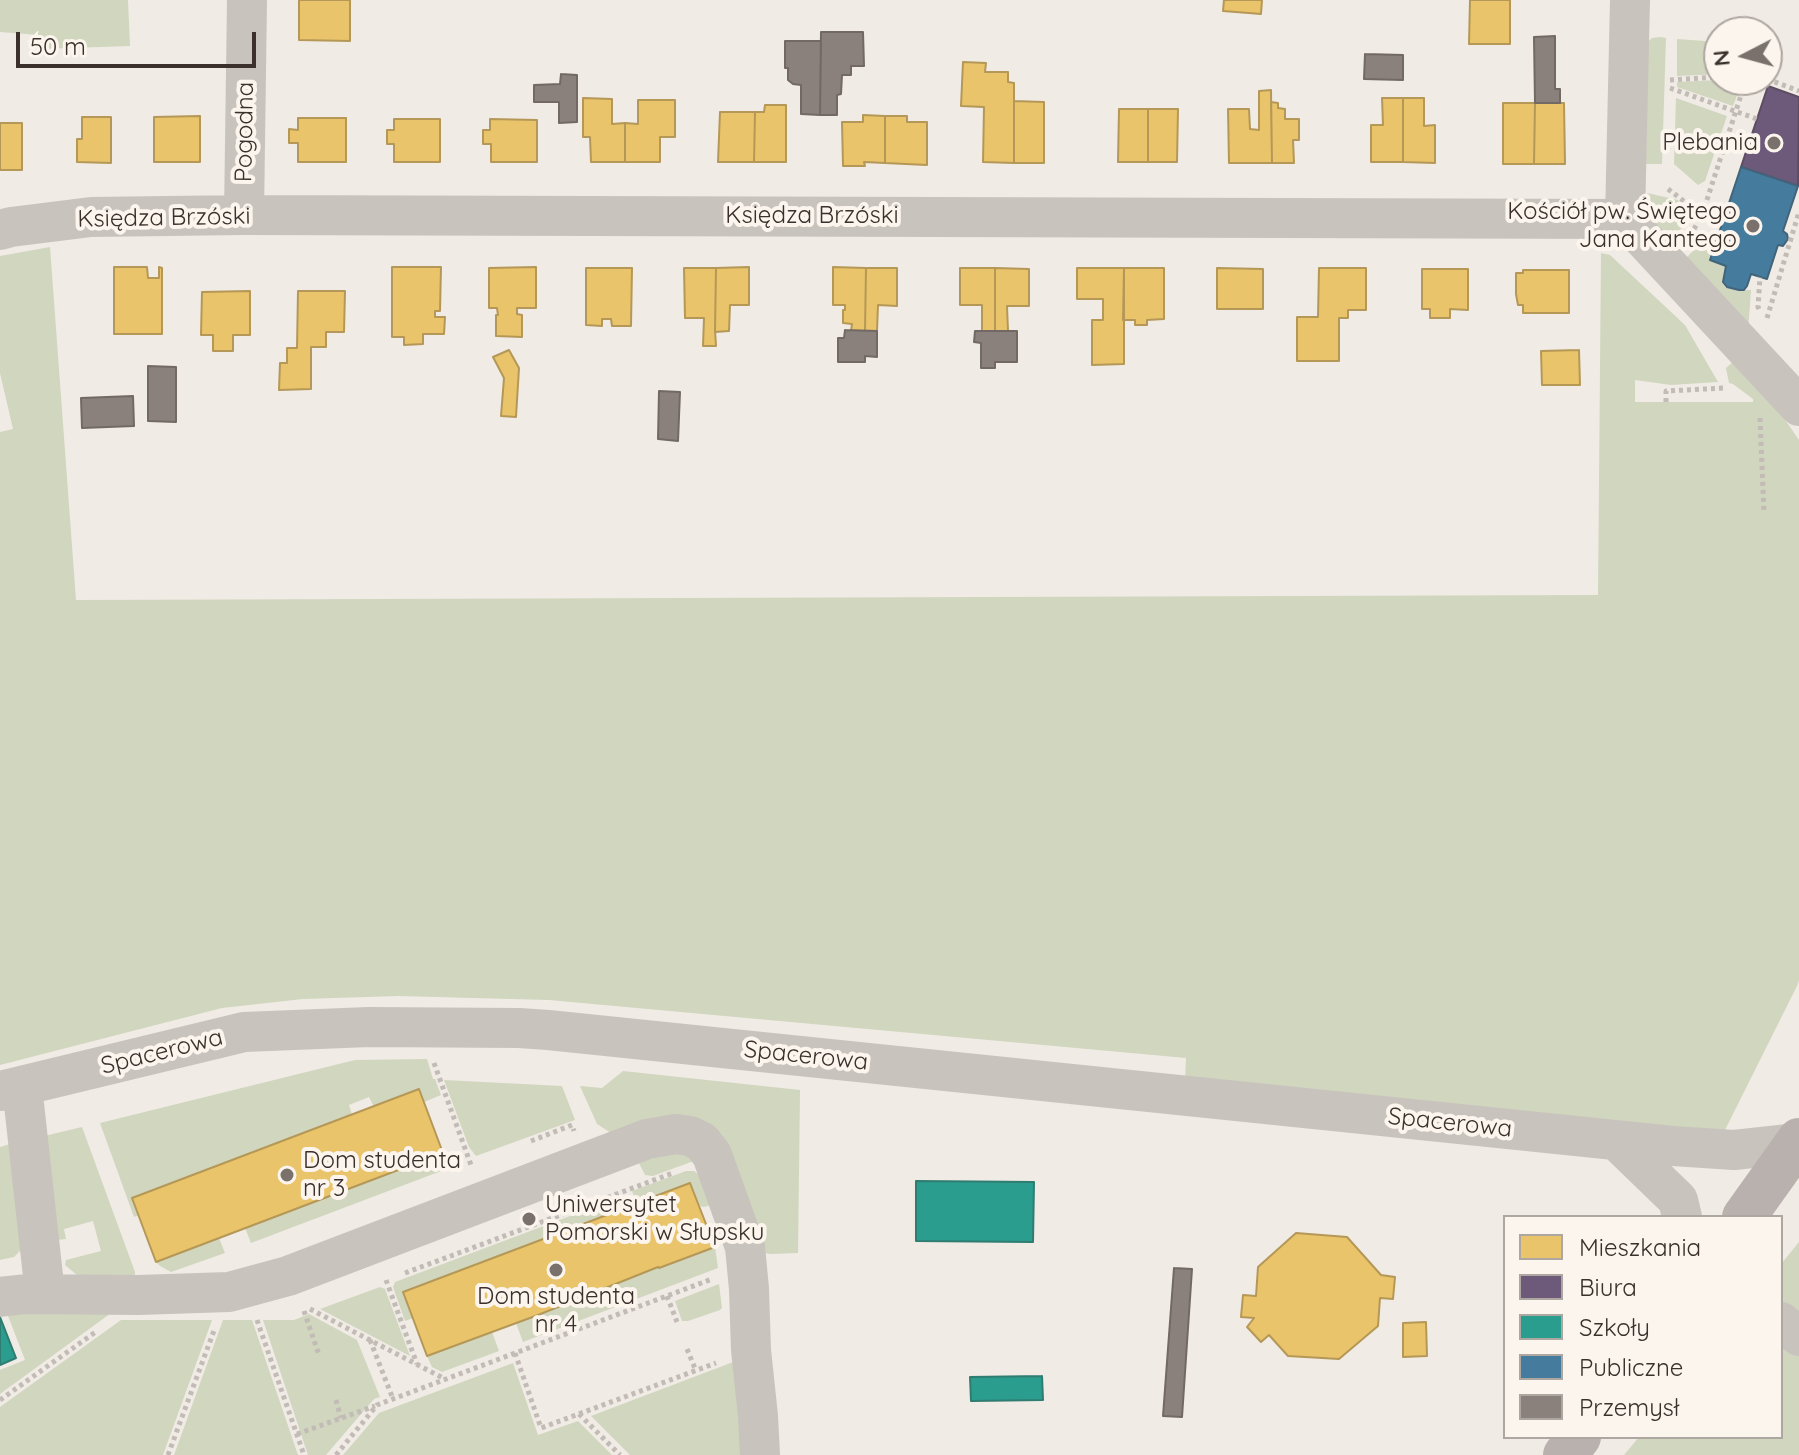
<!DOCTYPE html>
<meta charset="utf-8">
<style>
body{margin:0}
#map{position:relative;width:1799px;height:1455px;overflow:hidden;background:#f0ebe5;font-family:Quicksand,sans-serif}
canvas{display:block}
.legend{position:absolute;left:1503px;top:1215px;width:280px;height:224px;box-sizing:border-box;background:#fbf5ee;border:2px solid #aea6a0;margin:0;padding:10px 14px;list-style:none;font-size:24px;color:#3b302b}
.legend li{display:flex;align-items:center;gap:16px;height:40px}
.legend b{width:40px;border:2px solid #aea6a0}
.north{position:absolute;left:1703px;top:16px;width:80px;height:80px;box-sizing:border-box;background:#fbf5ee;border:2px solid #aea6a0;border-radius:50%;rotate:264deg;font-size:22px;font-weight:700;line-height:32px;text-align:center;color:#3b302b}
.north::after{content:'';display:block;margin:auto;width:28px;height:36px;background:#7a716c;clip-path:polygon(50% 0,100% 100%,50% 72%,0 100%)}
.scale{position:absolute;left:16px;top:32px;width:240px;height:36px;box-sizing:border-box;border:4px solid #3b302b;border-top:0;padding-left:10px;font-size:24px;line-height:28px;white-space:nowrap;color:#3b302b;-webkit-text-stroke:6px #fbf5ee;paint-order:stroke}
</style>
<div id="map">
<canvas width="1799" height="1455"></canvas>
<ul class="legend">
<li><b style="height:22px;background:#e9c46a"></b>Mieszkania</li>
<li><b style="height:22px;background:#6d597a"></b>Biura</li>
<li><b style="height:22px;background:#2a9d8f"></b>Szkoły</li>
<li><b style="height:22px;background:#457b9d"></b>Publiczne</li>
<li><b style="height:22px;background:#8a817c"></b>Przemysł</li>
</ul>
<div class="north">N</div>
<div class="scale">50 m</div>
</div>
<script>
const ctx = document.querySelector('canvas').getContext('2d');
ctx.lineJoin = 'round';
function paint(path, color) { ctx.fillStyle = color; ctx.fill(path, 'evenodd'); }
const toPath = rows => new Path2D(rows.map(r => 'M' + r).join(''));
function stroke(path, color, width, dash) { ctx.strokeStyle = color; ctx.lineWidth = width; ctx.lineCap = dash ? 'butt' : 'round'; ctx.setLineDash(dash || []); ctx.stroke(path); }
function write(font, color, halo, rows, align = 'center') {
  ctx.font = font + ' Quicksand,sans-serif'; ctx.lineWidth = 8; ctx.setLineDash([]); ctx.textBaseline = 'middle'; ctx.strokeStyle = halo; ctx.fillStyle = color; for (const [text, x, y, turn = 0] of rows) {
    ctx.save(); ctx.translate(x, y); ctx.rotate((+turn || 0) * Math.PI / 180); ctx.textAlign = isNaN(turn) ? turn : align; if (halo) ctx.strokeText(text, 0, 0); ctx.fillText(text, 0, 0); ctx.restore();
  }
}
const green = toPath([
 [0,0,128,0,130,46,40,49,39,35,0,32],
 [1661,37,1666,38,1662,164,1646,164,1647,48,1648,42,1652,38],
 [1677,39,1719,42,1719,74,1677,76],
 [1719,80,1743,80,1733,106,1677,87,1677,82],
 [1676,98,1727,116,1705,181,1698,185,1674,164],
 [1647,193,1678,200,1686,223,1668,243,1653,225,1647,213],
 [1702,233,1716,240,1710,260,1726,266,1723,282,1727,287,1739,290,1751,290,1748,332,1683,261,1694,250],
 [50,247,76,600,1598,595,1601,253,1610,255,1685,325,1718,382,1671,385,1635,380,1635,402,1753,402,1753,399,1733,384,1729,383,1726,368,1734,361,1781,414,1799,440,1799,980,1797,986,1724,1132,1185,1081,1186,1058,549,1000,398,996,303,999,222,1008,0,1065,0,432,13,429,0,373,0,256],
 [427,1059,433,1079,435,1079,441,1095,424,1102,418,1089,374,1107,369,1097,349,1105,352,1115,132,1198,139,1215,134,1217,100,1123,355,1060],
 [623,1071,800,1090,798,1253,770,1254,757,1252,727,1157,611,1133,597,1124,580,1086,602,1088],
 [444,1080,562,1086,575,1120,476,1156,469,1147],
 [82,1127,135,1272,135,1276,77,1275,65,1265,66,1260,101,1251,93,1221,64,1229,66,1239,57,1240,40,1137],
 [17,1142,23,1248,14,1257,0,1260,0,1147],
 [666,1145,699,1159,653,1176,645,1175,636,1157],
 [443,1153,449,1168,251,1243,245,1228],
 [686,1171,694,1171,698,1174,711,1205,704,1207,700,1206,690,1183,637,1203,632,1191],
 [602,1204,610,1208,618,1205,620,1210,404,1291,413,1318,405,1321,393,1287,395,1282],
 [219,1238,225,1253,171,1272,160,1266,156,1262],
 [1799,1242,1799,1455,1624,1455,1639,1437,1781,1437,1781,1264],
 [715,1247,718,1268,523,1342,516,1323,658,1267,660,1268],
 [719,1284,722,1308,720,1310,688,1321,682,1321,675,1301],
 [380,1287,385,1289,410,1356,320,1309],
 [5,1308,118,1308,0,1394,0,1370,25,1360],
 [309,1314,357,1340,380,1397,374,1399,326,1455,308,1455,263,1320,294,1320],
 [121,1320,212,1320,163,1455,0,1455,0,1407],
 [223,1320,252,1320,298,1455,174,1455],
 [492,1332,499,1351,442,1372,432,1367,427,1356],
 [741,1359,748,1455,630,1455,591,1416],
 [513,1363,538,1435,578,1421,612,1455,343,1455,379,1413]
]);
const homes = toPath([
 [299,0,350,0,350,41,299,40,299,0],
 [1224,0,1262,0,1261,14,1223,11,1224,0],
 [1470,0,1510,0,1510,44,1469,44,1470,0],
 [963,62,986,63,985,72,1008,72,1008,82,1014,83,1014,163,983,162,984,107,961,106,963,62],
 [1271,90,1272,163,1229,163,1228,109,1249,109,1250,129,1259,130,1259,91,1271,90],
 [583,98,612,99,612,124,625,123,625,162,591,162,590,137,583,137,583,98],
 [1382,98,1403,98,1403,162,1371,162,1371,125,1383,125,1382,98],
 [1403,98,1424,98,1424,126,1435,125,1435,163,1403,162,1403,98],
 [638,100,675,100,675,137,660,137,660,162,625,162,625,123,638,124,638,100],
 [1014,101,1044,102,1044,163,1014,163,1014,101],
 [1271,102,1278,103,1278,108,1285,109,1285,119,1299,119,1299,140,1293,140,1294,163,1272,163,1271,102],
 [1503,103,1535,103,1534,164,1503,164,1503,103],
 [1535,103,1564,103,1565,164,1534,164,1535,103],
 [765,105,786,105,786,162,754,162,755,112,764,112,765,105],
 [1119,109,1148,109,1148,162,1118,162,1119,109],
 [1148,109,1178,109,1177,162,1148,162,1148,109],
 [720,112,755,112,754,162,718,162,720,112],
 [863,115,885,116,885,163,864,162,865,166,843,166,842,122,863,122,863,115],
 [200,116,200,162,154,162,154,117,200,116],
 [885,116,907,116,907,122,927,122,927,165,885,163,885,116],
 [82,117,111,117,111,163,77,162,77,139,82,139,82,117],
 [298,118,346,118,346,162,298,162,298,143,289,143,289,129,298,130,298,118],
 [394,119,440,119,440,162,394,162,394,144,387,144,387,130,394,130,394,119],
 [490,119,537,120,537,162,491,162,491,144,483,144,483,130,490,130,490,119],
 [0,123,22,123,22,170,0,170,0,123],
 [114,267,147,267,148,278,159,278,159,267,162,268,162,334,114,334,114,267],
 [392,267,441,267,440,311,435,311,435,317,445,317,444,334,423,334,423,344,404,345,404,337,392,337,392,267],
 [536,267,536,308,517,308,517,314,522,315,522,337,496,336,496,315,498,315,497,308,489,308,489,268,536,267],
 [749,267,749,305,730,305,729,331,715,332,716,268,749,267],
 [833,267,866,268,865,331,851,331,852,324,843,323,843,310,845,310,845,305,833,305,833,267],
 [586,268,632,268,631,326,612,326,611,319,602,319,602,326,586,325,586,268],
 [684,268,716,268,715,330,716,346,703,346,704,318,685,318,684,268],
 [866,268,897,268,897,306,878,305,877,331,865,331,866,268],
 [960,268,995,268,995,331,982,331,982,305,960,305,960,268],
 [995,268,1029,269,1029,306,1007,306,1008,331,995,331,995,268],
 [1077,268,1124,268,1124,364,1092,365,1092,320,1103,320,1103,299,1077,299,1077,268],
 [1124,268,1164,268,1164,319,1147,320,1147,325,1135,325,1135,320,1123,320,1124,268],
 [1217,268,1263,269,1263,309,1217,309,1217,268],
 [1319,268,1366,268,1366,310,1348,310,1348,318,1339,318,1339,361,1297,361,1297,317,1318,317,1319,268],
 [1422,269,1468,269,1468,310,1450,309,1450,318,1430,318,1430,309,1422,309,1422,269],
 [1523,270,1569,270,1569,313,1523,313,1523,305,1518,305,1516,294,1516,273,1523,273,1523,270],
 [250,291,250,335,233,335,233,351,213,351,213,335,201,335,202,292,250,291],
 [298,291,345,291,344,332,326,332,326,347,311,347,311,389,279,390,280,363,287,363,287,348,297,348,298,291],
 [509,350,519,368,516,417,501,416,504,378,493,357,509,350],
 [1579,350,1580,385,1542,385,1541,351,1579,350],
 [419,1089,443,1153,156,1262,132,1198,419,1089],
 [690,1183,715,1247,659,1268,658,1267,538,1315,427,1356,403,1292,620,1210,618,1205,635,1198,637,1203,690,1183],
 [1296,1233,1347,1237,1381,1275,1395,1277,1393,1299,1380,1298,1378,1326,1339,1359,1288,1356,1269,1335,1261,1342,1247,1327,1254,1318,1241,1317,1243,1295,1256,1296,1258,1267,1296,1233],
 [1426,1322,1427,1356,1403,1357,1403,1323,1426,1322]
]);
const offices = toPath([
 [1768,86,1799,97,1798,186,1741,167,1768,86]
]);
const schools = toPath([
 [916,1181,1034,1182,1033,1242,916,1241,916,1181],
 [0,1317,16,1358,0,1365,0,1317],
 [1042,1376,1043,1400,971,1401,970,1377,1042,1376]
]);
const public = toPath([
 [1741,167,1798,186,1783,231,1787,234,1788,239,1783,246,1778,245,1767,279,1751,274,1747,286,1744,290,1739,290,1727,287,1723,282,1726,266,1710,260,1741,167]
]);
const industry = toPath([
 [821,32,863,32,864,66,851,66,851,75,842,75,841,94,837,95,837,115,820,115,821,32],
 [1555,36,1555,89,1560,89,1560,103,1535,103,1534,37,1555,36],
 [785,41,821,41,820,115,801,114,801,85,793,84,788,80,788,68,785,68,785,41],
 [1365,54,1403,55,1403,80,1364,79,1365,54],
 [561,74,577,75,577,122,559,123,559,102,534,102,534,85,560,84,561,74],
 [845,330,877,331,877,357,865,356,865,362,838,362,838,338,844,338,845,330],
 [975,331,1017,331,1017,362,995,362,995,368,981,368,981,343,974,342,975,331],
 [148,366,176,367,176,422,148,421,148,366],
 [659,391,680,392,678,441,658,439,659,391],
 [133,396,134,426,82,428,81,398,133,396],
 [1174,1268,1192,1269,1182,1417,1163,1416,1174,1268]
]);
const path = toPath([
 [1767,79,1799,91],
 [1670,80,1719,77],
 [1670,88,1757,119],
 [1668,189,1702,215,1723,222],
 [1690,236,1702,215,1746,80],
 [1759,309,1758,307,1760,277],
 [1767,318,1799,212],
 [1666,402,1666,391,1725,388],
 [1760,418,1764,513],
 [434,1063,471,1165],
 [531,1141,572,1125,574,1131],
 [405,1273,673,1173],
 [386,1280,417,1364],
 [667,1296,677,1322],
 [310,1309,445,1379],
 [304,1311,319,1355],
 [257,1320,304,1455],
 [370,1340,393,1399],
 [687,1349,696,1371],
 [515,1353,541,1428,716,1363],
 [0,1400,97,1331],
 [336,1400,341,1418],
 [579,1414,620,1455],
 [297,1434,375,1406],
 [168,1455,215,1328],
 [336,1455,377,1405,712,1279]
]);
const minor = toPath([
 [1630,0,1625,219,1799,406],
 [244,215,247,0],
 [0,230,11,227,91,217,244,215,1625,219],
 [22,1086,45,1294],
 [0,1091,244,1032,369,1027,519,1028,548,1030,1673,1146,1734,1150,1798,1143],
 [1616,1140,1678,1200,1682,1217],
 [0,1297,26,1294,138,1295,229,1292,288,1276,647,1139,676,1134,690,1136,702,1142,712,1155,745,1247,749,1289,751,1350,758,1416,760,1455],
 [1781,1322,1799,1336]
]);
const major = toPath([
 [1744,1217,1799,1140],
 [1565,1455,1579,1437]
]);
const markers = [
 [1774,143,8,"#7a716c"],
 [1753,226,8,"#7a716c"],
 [287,1175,8,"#7a716c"],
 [529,1219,8,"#7a716c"],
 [556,1270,8,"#7a716c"]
];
const streetNames = [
 ["Pogodna",245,132,-89],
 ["Księdza Brzóski",812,216],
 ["Księdza Brzóski",164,218,-1],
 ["Spacerowa",162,1052,-14],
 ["Spacerowa",806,1056,6],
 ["Spacerowa",1450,1123,6]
];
const poiNames = [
 ["Plebania",1758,143],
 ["Kościół pw. Świętego",1737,212],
 ["Jana Kantego",1737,240],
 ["Dom studenta",303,1161,"left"],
 ["nr 3",303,1189,"left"],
 ["Uniwersytet",545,1205,"left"],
 ["Pomorski w Słupsku",545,1233,"left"],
 ["Dom studenta",556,1297,"center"],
 ["nr 4",556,1325,"center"]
];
paint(green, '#d1d6bf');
paint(homes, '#e9c46a');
stroke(homes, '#b59857', 2);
paint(offices, '#6d597a');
stroke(offices, '#5e4d62', 2);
paint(schools, '#2a9d8f');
stroke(schools, '#2f7c71', 2);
paint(public, '#457b9d');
stroke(public, '#42647b', 2);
paint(industry, '#8a817c');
stroke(industry, '#726964', 2);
stroke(path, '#c2bbb6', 5, [4, 4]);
stroke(minor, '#c9c3be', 40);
stroke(major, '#b8b1ad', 44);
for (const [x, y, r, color] of markers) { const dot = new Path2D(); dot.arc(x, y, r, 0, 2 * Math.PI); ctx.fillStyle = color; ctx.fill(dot); stroke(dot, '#fbf5ee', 3); }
write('24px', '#3b302b', '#fbf5ee', streetNames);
write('24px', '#3b302b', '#fbf5ee', poiNames, 'right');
</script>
